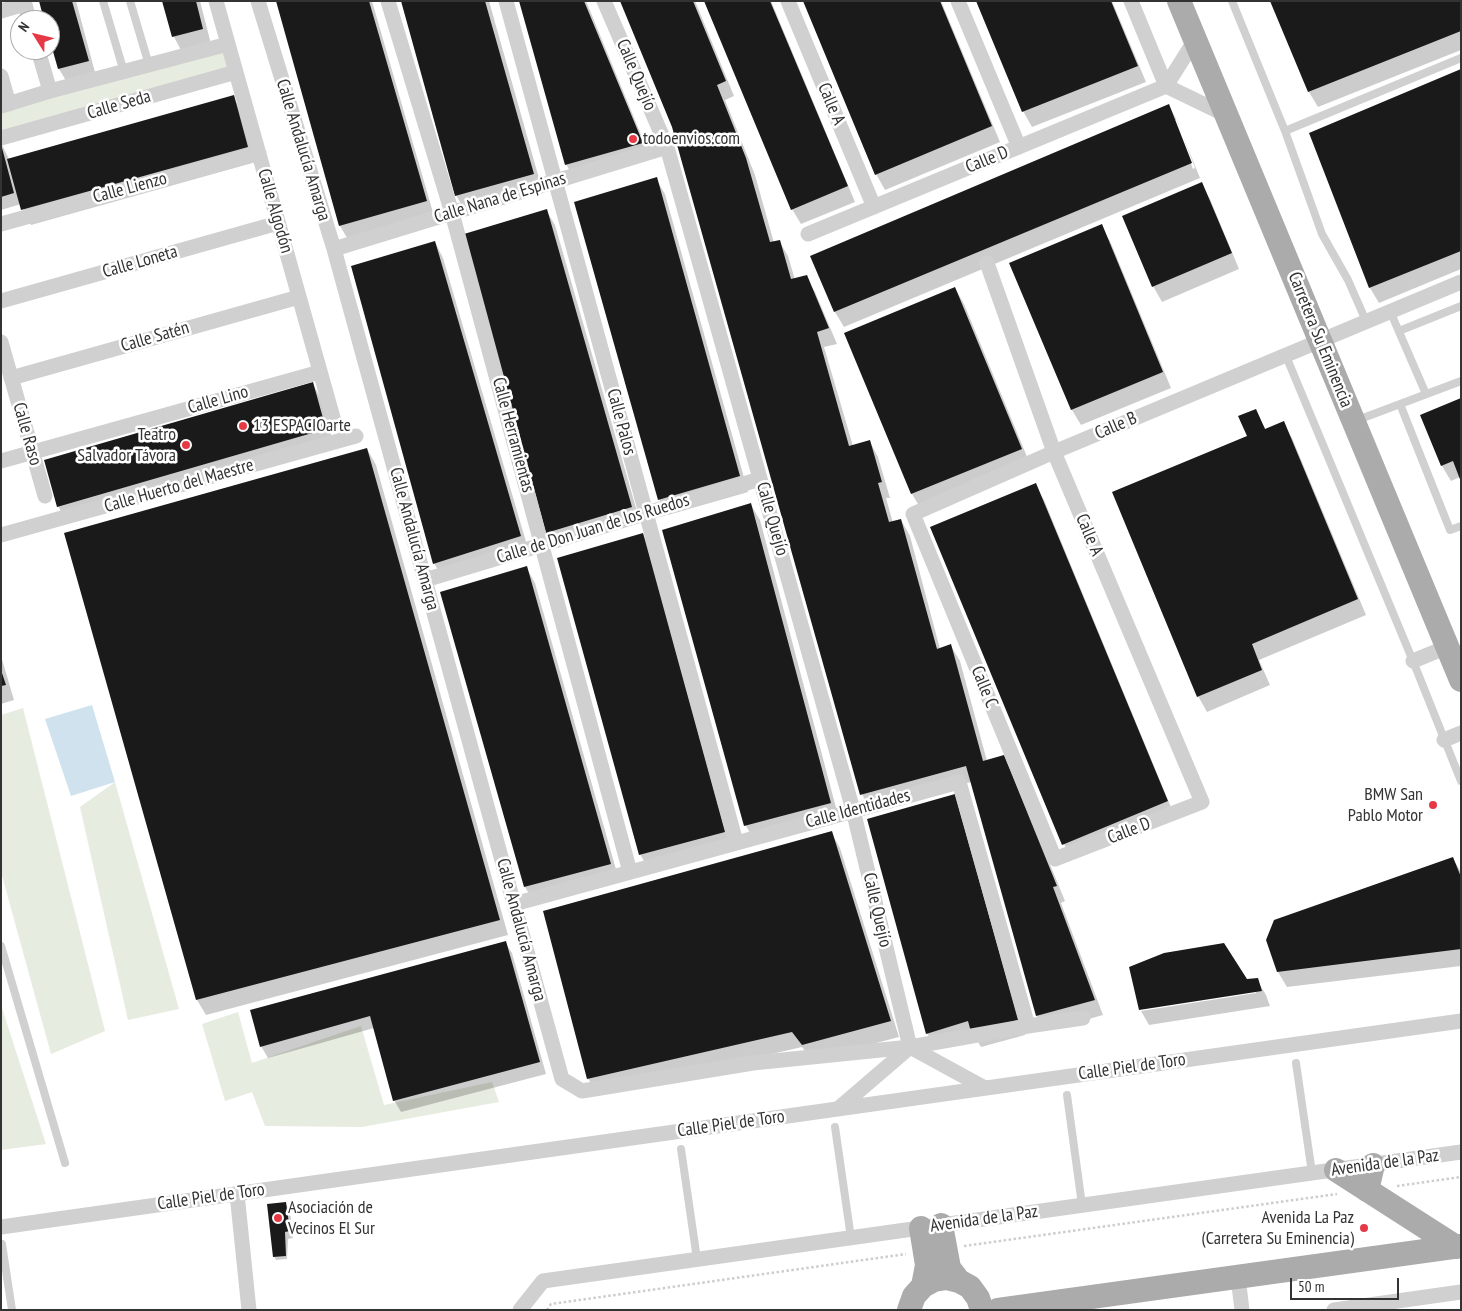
<!DOCTYPE html>
<meta charset="utf-8">
<style>
body{margin:0}
#map{position:relative;width:1462px;height:1311px;overflow:hidden;background:#fff;font-family:"PT Sans Narrow",sans-serif}
canvas{display:block}
.frame{position:absolute;inset:0;border:2px solid #333;pointer-events:none}
.north{position:absolute;left:10px;top:10px;width:50px;height:50px;box-sizing:border-box;background:#fff;border:1px solid #adadad;border-radius:50%;rotate:306deg;font-size:14px;font-weight:700;line-height:20px;text-align:center;color:#333}
.north::after{content:'';display:block;margin:auto;width:18px;height:22px;background:#e63946;clip-path:polygon(50% 0,100% 100%,50% 72%,0 100%)}
.scale{position:absolute;left:1290px;top:1278px;width:109px;height:22px;box-sizing:border-box;border:2px solid #333;border-top:0;padding-left:6px;font-size:15px;line-height:18px;white-space:nowrap;color:#333;-webkit-text-stroke:4px #fff;paint-order:stroke}
</style>
<div id="map">
<canvas width="1462" height="1311"></canvas>
<div class="frame"></div>
<div class="north">N</div>
<div class="scale">50 m</div>
</div>
<script>
const ctx = document.querySelector('canvas').getContext('2d');
ctx.lineJoin = 'round';
function paint(path, color) { ctx.fillStyle = color; ctx.fill(path, 'evenodd'); }
const toPath = rows => new Path2D(rows.map(r => 'M' + r).join(''));
function stroke(path, color, width, dash) { ctx.strokeStyle = color; ctx.lineWidth = width; ctx.lineCap = dash ? 'butt' : 'round'; ctx.setLineDash(dash || []); ctx.stroke(path); }
function write(font, color, halo, rows, align = 'center') {
  ctx.font = font + ' "PT Sans Narrow",sans-serif'; ctx.lineWidth = 5; ctx.setLineDash([]); ctx.textBaseline = 'middle'; ctx.strokeStyle = halo; ctx.fillStyle = color; for (const [text, x, y, turn = 0] of rows) {
    ctx.save(); ctx.translate(x, y); ctx.rotate((+turn || 0) * Math.PI / 180); ctx.textAlign = isNaN(turn) ? turn : align; if (halo) ctx.strokeText(text, 0, 0); ctx.fillText(text, 0, 0); ctx.restore();
  }
}
const green = toPath([
 [226,49,230,69,1,134,1,110],
 [23,708,105,1031,51,1054,1,872,1,715],
 [115,782,179,1009,128,1020,80,807],
 [1,1005,46,1144,1,1150],
 [238,1012,252,1063,361,1026,384,1105,492,1082,499,1102,362,1127,265,1126,252,1092,225,1101,202,1024]
]);
const water = toPath([
 [92,705,115,782,71,796,45,719]
]);
const shadow = toPath([
 [40,1,76,1,96,76,68,84,59,69,50,36,50,20,46,20],
 [163,1,200,1,211,44,182,52,174,37],
 [277,1,372,1,434,216,349,241,340,226],
 [402,1,489,1,542,189,465,211,456,195],
 [520,1,586,1,651,159,575,180,566,164],
 [621,1,695,1,734,96,725,100,755,175,774,243,779,241,788,256,795,280,806,277,815,292,837,344,824,347,853,446,870,442,878,457,890,498,886,498,893,523,901,520,910,536,940,649,951,646,960,661,987,761,1003,756,1012,772,1065,901,1061,903,1103,1015,1046,1031,1037,1016,971,782,870,810,862,794,673,127],
 [706,1,771,1,855,202,801,224,792,209],
 [804,1,941,1,1000,142,885,190,876,174],
 [977,1,1112,1,1146,82,1032,127,1023,111],
 [1271,1,1461,1,1461,50,1318,107,1309,92],
 [1461,71,1461,269,1379,303,1370,288,1311,133],
 [233,97,242,112,256,162,31,225,21,204,1,210,1,143,9,159],
 [1169,105,1177,121,1200,178,844,327,835,312,812,257],
 [1174,120,1177,120,1195,168,1193,169],
 [656,179,665,194,748,492,668,515,659,499],
 [1201,183,1210,199,1239,269,1162,302,1153,286],
 [546,210,555,225,640,522,556,548,547,532],
 [1101,226,1110,241,1171,388,1081,425,1072,410,1011,263],
 [435,242,443,258,529,552,443,579,434,563],
 [955,288,964,304,1030,464,921,509,912,494,846,333],
 [313,384,321,399,334,445,67,522,58,506],
 [1461,400,1460,477,1451,481,1442,466,1421,416],
 [1255,410,1266,430,1283,423,1292,438,1366,615,1259,660,1270,685,1207,712,1198,696,1248,437],
 [367,449,376,465,508,935,206,1015,197,1000],
 [1035,485,1044,500,1175,817,1072,859,1064,844],
 [751,505,760,520,839,819,755,841,746,826,663,531],
 [643,534,651,550,733,847,649,870,640,854],
 [526,567,535,583,619,880,534,902,525,887,441,593],
 [1,656,14,700,1,704],
 [964,811,1025,1035,981,1047,975,1037,936,1049,927,1033],
 [831,832,840,848,899,1037,812,1060,802,1047,597,1094,588,1078],
 [1453,859,1461,872,1461,966,1287,987,1278,972],
 [505,942,512,953,546,1074,401,1112,394,1100,374,1028,268,1058,261,1046],
 [1247,980,1257,980,1266,995,1270,1006,1149,1025,1141,1011,1256,993,1256,991],
 [285,1203,290,1210,293,1238,288,1239,287,1259,276,1260,274,1256]
]);
const building = toPath([
 [39,1,72,1,89,61,58,69,50,41,50,20,44,20],
 [162,1,196,1,203,29,172,37],
 [276,1,369,1,427,201,339,226],
 [401,1,485,1,534,174,455,196],
 [519,1,584,1,643,143,565,165],
 [620,1,693,1,726,81,717,85,746,158,770,242,780,240,791,279,807,275,829,328,817,332,849,446,870,440,882,482,878,483,889,522,901,519,937,649,951,644,983,761,1004,755,1057,886,1053,887,1095,1000,1036,1016,966,766,860,795,672,127],
 [704,1,770,1,848,186,791,210],
 [803,1,940,1,992,126,875,175],
 [976,1,1111,1,1138,66,1022,112],
 [1270,1,1461,1,1461,31,1308,92],
 [1461,69,1461,251,1369,288,1309,133],
 [234,95,248,147,21,210,7,159],
 [1169,104,1192,163,834,312,810,256],
 [1,144,14,193,1,197],
 [657,177,740,476,658,500,574,202],
 [1202,182,1232,253,1152,287,1122,216],
 [547,209,632,507,546,533,464,234],
 [1102,224,1163,372,1071,410,1009,263],
 [435,241,521,536,433,564,351,266],
 [955,287,1022,449,911,494,844,333],
 [313,382,326,429,57,507,44,460],
 [1461,398,1461,482,1453,461,1441,466,1420,415],
 [1256,409,1265,429,1284,421,1358,599,1252,644,1262,670,1197,697,1112,492,1247,436,1238,416],
 [367,448,500,920,196,1000,64,533],
 [1036,483,1168,801,1062,845,930,527],
 [751,503,831,803,744,826,662,530],
 [643,533,725,832,639,855,557,558],
 [527,566,611,864,524,887,440,592],
 [1,670,6,685,1,686],
 [955,794,1018,1020,971,1032,968,1021,926,1034,867,819],
 [832,831,891,1021,802,1045,792,1032,587,1079,543,911],
 [1453,857,1461,877,1461,949,1277,972,1266,940,1274,920],
 [506,941,540,1062,393,1101,370,1016,260,1047,250,1010],
 [1224,943,1247,979,1258,978,1262,991,1139,1010,1129,967,1164,953],
 [286,1202,290,1231,285,1232,286,1256,273,1257,267,1204]
]);
const path = toPath([
 [1397,1186,1461,1177],
 [964,1246,1337,1194],
 [547,1310,551,1304,906,1254]
]);
const service = toPath([
 [103,1,124,72],
 [130,1,149,65],
 [1232,1,1285,131,1322,234,1348,280,1366,321],
 [1285,131,1461,58],
 [1390,311,1426,394],
 [1399,331,1461,306],
 [1286,356,1413,661,1461,781],
 [1400,404,1450,530,1461,526],
 [1355,421,1461,381],
 [1,946,65,1163],
 [1296,1063,1312,1173],
 [1067,1095,1082,1205],
 [835,1127,851,1238],
 [681,1149,697,1259],
 [2,1244,12,1310]
]);
const minor = toPath([
 [216,1,334,421],
 [258,1,334,249,562,1079,582,1091,753,1063,910,1047,1028,1026,1083,1018],
 [388,1,452,213,630,872],
 [506,1,736,842],
 [604,1,667,147,853,810,910,1047,839,1108],
 [788,1,874,207],
 [958,1,1019,147],
 [1131,1,1166,86],
 [1,11,25,4,29,20],
 [38,50,50,91],
 [1,76,9,104],
 [1166,86,1226,115],
 [1,106,50,91,228,44],
 [1,138,236,72],
 [1,224,259,153],
 [808,234,1166,86,1195,40],
 [334,249,667,147],
 [987,263,1054,452,1202,802,1055,859,913,514,1054,452,1461,282],
 [1,301,278,223],
 [1,342,45,496],
 [11,378,299,297],
 [1,461,320,372],
 [1,535,356,436],
 [425,580,760,479],
 [1413,661,1447,647],
 [1444,740,1461,733],
 [514,904,959,782,1028,1026],
 [910,1047,985,1088],
 [237,1194,249,1310],
 [1,1227,1461,1021],
 [1238,1277,1242,1310],
 [520,1310,543,1281,1461,1152],
 [1334,1310,1461,1292]
]);
const primary = toPath([
 [1179,1,1461,680],
 [1336,1170,1456,1247],
 [1367,1190,1373,1165],
 [941,1225,949,1268,959,1281],
 [921,1228,927,1265,923,1286],
 [909,1310,914,1296,923,1286,934,1280,947,1278,959,1281,970,1287,978,1298,982,1310],
 [998,1310,1461,1246]
]);
const markers = [
 [633,139,5,"#e63946"],
 [243,426,5,"#e63946"],
 [186,445,5,"#e63946"],
 [1433,805,5,"#e63946"],
 [278,1218,5,"#e63946"],
 [1364,1228,5,"#e63946"]
];
const streetNames = [
 ["Calle Quejío",636,75,67],
 ["Calle A",831,104,67],
 ["Calle Seda",119,105,-16],
 ["Calle Andalucía Amarga",303,150,73],
 ["Calle D",987,160,-22],
 ["Calle Lienzo",130,188,-15],
 ["Calle Nana de Espinas",500,198,-17],
 ["Calle Algodón",275,211,74],
 ["Calle Loneta",140,262,-16],
 ["Calle Satén",155,337,-16],
 ["Carretera Su Eminencia",1320,340,68],
 ["Calle Lino",218,400,-16],
 ["Calle Palos",621,422,75],
 ["Calle B",1116,426,-23],
 ["Calle Raso",27,434,74],
 ["Calle Herramientas",513,435,75],
 ["Calle Huerto del Maestre",179,486,-16],
 ["Calle Quejío",772,519,74],
 ["Calle de Don Juan de los Ruedos",593,529,-17],
 ["Calle A",1089,535,67],
 ["Calle Andalucía Amarga",414,539,75],
 ["Calle C",984,687,68],
 ["Calle Identidades",858,809,-15],
 ["Calle D",1129,831,-21],
 ["Calle Quejío",877,910,77],
 ["Calle Andalucía Amarga",521,930,75],
 ["Calle Piel de Toro",1132,1067,-8],
 ["Calle Piel de Toro",731,1124,-8],
 ["Avenida de la Paz",1385,1163,-8],
 ["Calle Piel de Toro",211,1197,-8],
 ["Avenida de la Paz",984,1219,-8]
];
const poiNames = [
 ["todoenvios.com",643,139],
 ["13 ESPACIOarte",253,426],
 ["Teatro",176,435,"right"],
 ["Salvador Távora",176,456,"right"],
 ["BMW San",1423,795,"right"],
 ["Pablo Motor",1423,816,"right"],
 ["Asociación de",288,1208],
 ["Vecinos El Sur",288,1229],
 ["Avenida La Paz",1354,1218,"right"],
 ["(Carretera Su Eminencia)",1354,1239,"right"]
];
paint(green, '#e6ecdf');
paint(water, '#cfe2ee');
paint(shadow, '#0003');
paint(building, '#1a1a1a');
stroke(path, '#cdcdcd', 2.5, [2.5, 2.5]);
stroke(service, '#d0d0d0', 8);
stroke(minor, '#d0d0d0', 15);
stroke(primary, '#ababab', 24);
for (const [x, y, r, color] of markers) { const dot = new Path2D(); dot.arc(x, y, r, 0, 2 * Math.PI); ctx.fillStyle = color; ctx.fill(dot); stroke(dot, '#fff', 2); }
write('18px', '#333', '#fff', streetNames);
write('18px', '#333', '#fff', poiNames, 'left');
</script>
